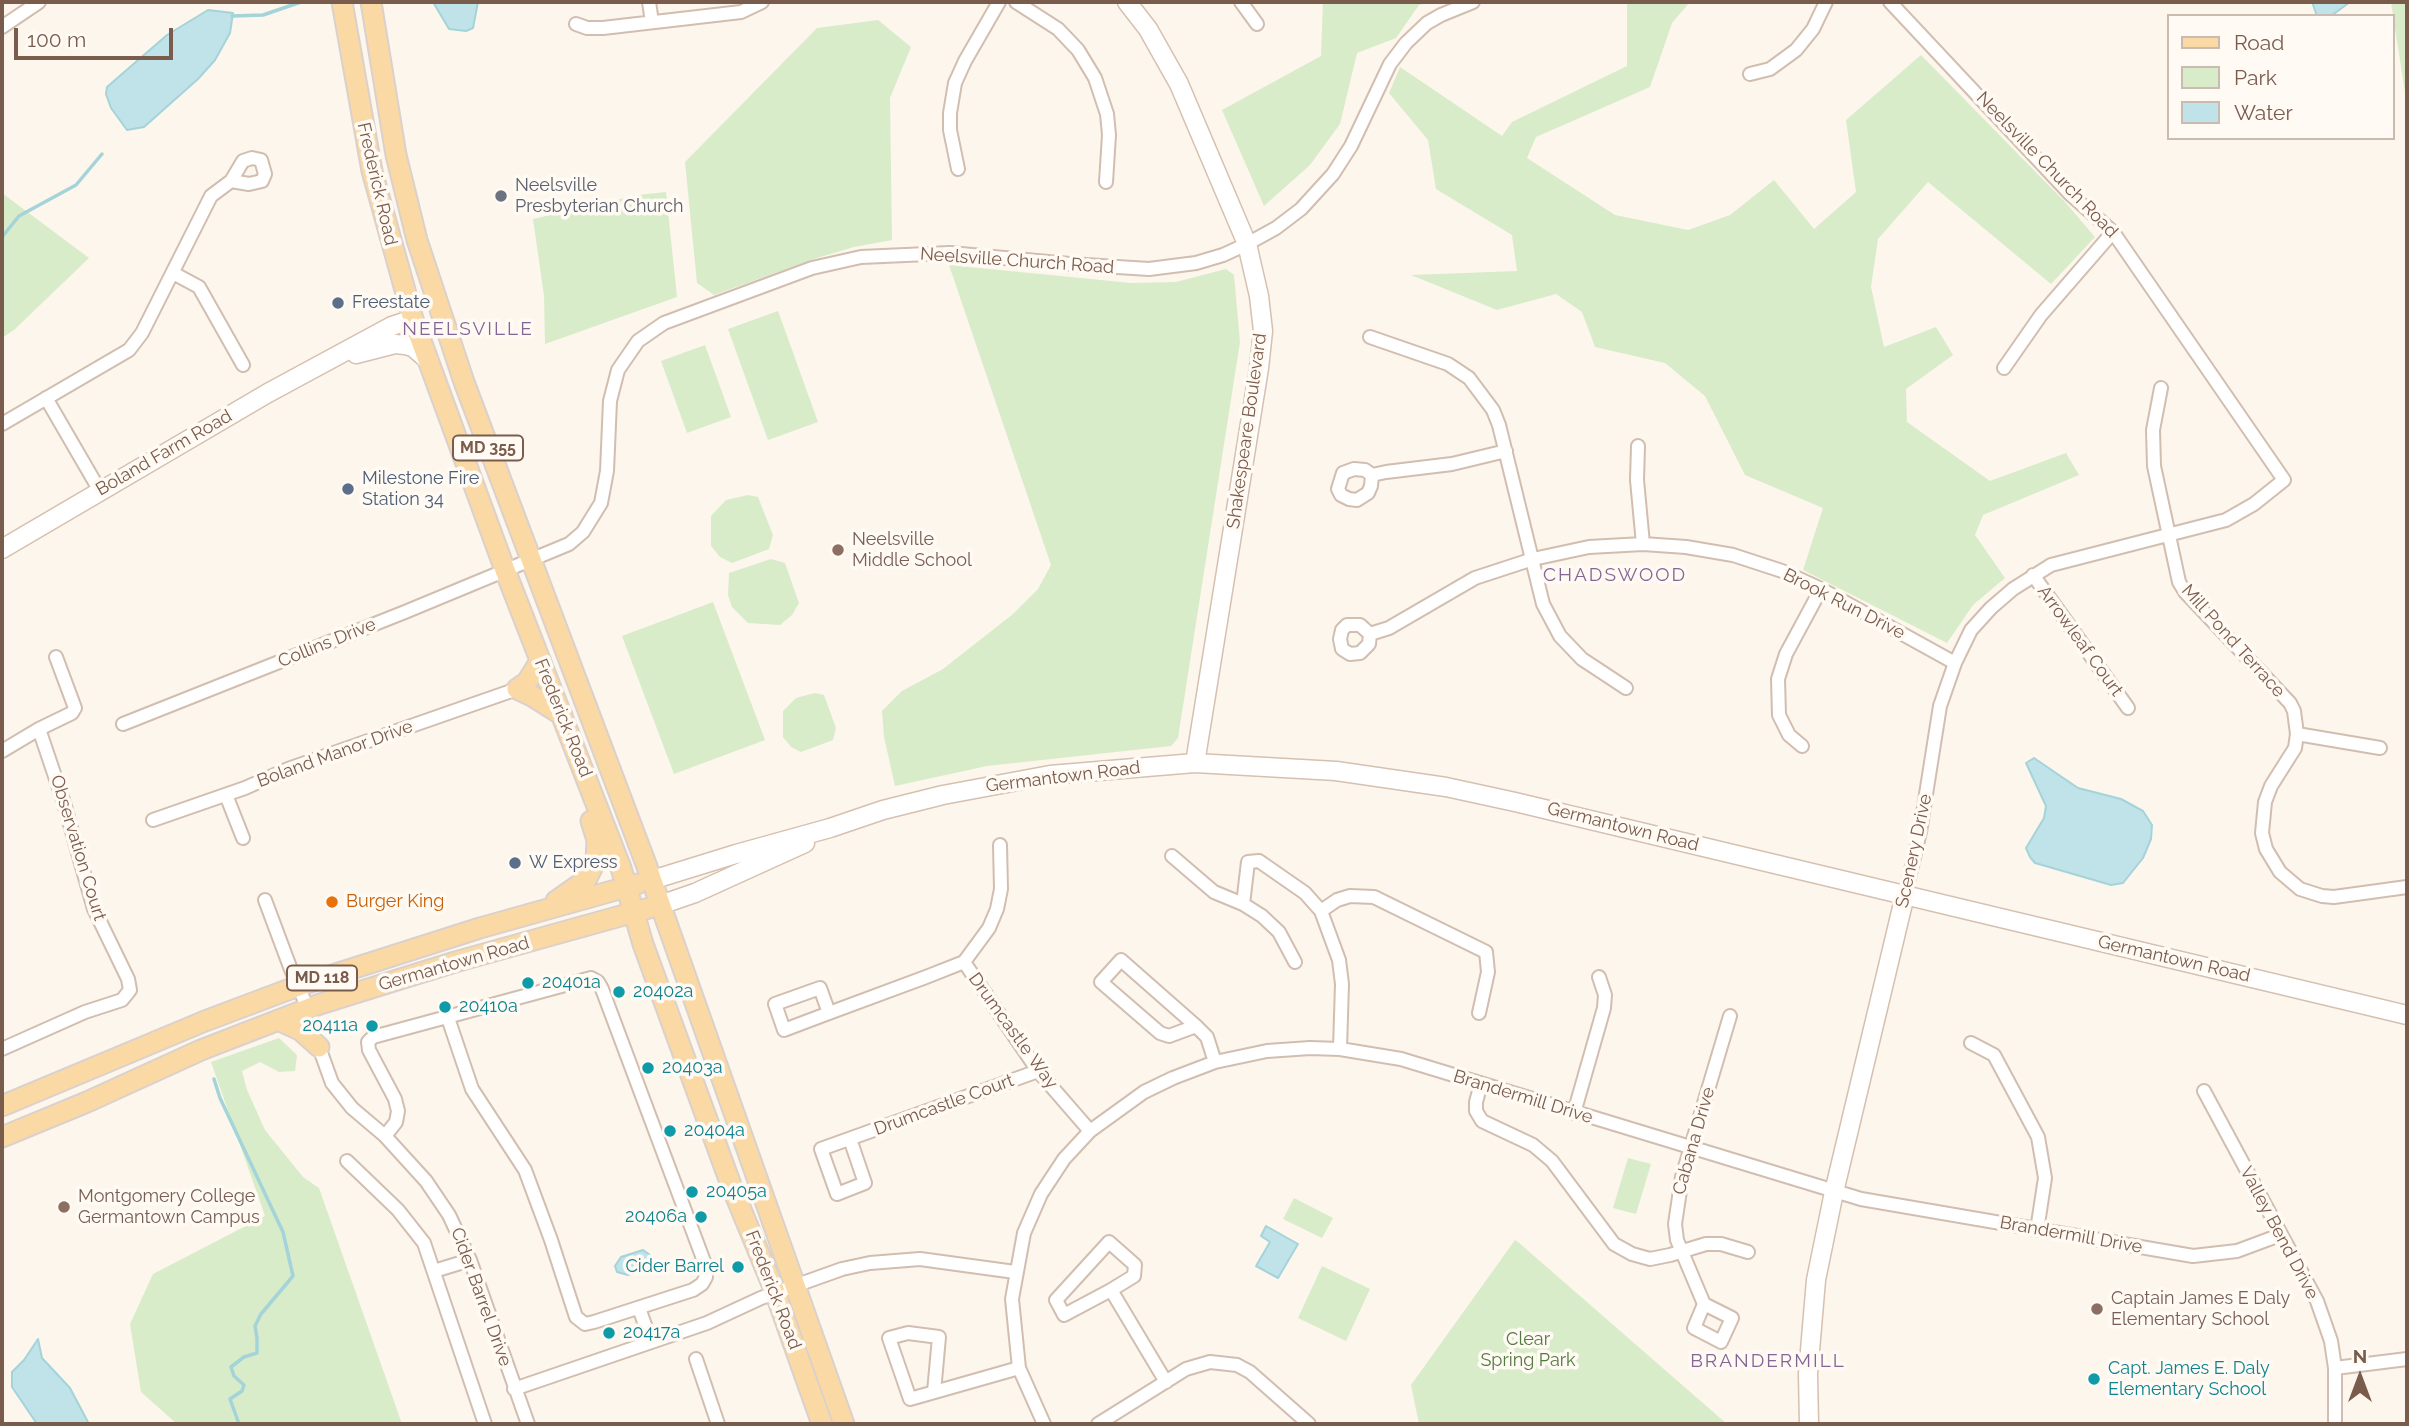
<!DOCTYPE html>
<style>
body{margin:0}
#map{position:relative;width:2409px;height:1426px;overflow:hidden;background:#fdf6ec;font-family:Raleway,sans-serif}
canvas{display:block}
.frame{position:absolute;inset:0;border:4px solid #7a5c4d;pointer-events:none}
.legend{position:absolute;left:2167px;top:14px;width:228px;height:126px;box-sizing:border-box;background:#fffaf3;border:2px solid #cabbb1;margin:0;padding:9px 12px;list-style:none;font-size:21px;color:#7a5c4d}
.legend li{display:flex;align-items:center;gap:14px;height:35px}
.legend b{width:35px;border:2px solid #cabbb1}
.north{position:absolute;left:2325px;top:1342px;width:70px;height:70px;-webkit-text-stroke:5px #fffaf3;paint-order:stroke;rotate:0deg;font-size:19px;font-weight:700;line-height:28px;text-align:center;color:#7a5c4d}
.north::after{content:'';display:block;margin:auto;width:24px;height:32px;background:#7a5c4d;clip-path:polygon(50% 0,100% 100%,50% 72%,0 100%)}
.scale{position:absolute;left:14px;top:28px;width:159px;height:32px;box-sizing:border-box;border:4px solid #7a5c4d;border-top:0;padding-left:9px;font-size:21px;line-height:24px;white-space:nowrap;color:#7a5c4d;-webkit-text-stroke:5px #fffaf3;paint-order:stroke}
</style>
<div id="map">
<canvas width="2409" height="1426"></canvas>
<div class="frame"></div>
<ul class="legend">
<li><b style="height:9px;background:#fbd9a5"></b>Road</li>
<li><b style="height:19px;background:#d8ecc9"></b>Park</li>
<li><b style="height:19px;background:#bfe3e8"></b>Water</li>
</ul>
<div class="north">N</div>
<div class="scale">100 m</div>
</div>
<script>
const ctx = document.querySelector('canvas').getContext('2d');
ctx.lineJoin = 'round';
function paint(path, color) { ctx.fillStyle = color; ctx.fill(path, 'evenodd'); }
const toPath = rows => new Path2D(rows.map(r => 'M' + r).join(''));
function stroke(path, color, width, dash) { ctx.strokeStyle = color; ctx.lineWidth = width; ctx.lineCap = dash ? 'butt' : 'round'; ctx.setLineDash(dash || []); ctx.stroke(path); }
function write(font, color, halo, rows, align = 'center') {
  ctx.font = font + ' Raleway,sans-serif'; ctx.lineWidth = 7; ctx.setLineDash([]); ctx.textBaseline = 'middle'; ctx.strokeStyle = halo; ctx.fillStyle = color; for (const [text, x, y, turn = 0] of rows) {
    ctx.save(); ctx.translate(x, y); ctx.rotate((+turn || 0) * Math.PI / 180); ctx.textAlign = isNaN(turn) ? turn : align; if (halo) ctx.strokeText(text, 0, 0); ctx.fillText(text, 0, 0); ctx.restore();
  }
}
const green = toPath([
 [1323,2,1431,2,1419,5,1396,38,1357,53,1340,124,1310,165,1264,206,1222,110,1321,56],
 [1627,2,1690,2,1672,23,1650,87,1536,137,1527,158,1615,215,1688,230,1730,215,1774,180,1814,229,1856,192,1846,120,1921,55,2066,203,2095,237,2051,284,1928,182,1878,239,1871,287,1884,347,1936,327,1953,355,1906,389,1907,422,1990,481,2066,453,2079,475,1983,515,1975,535,2005,578,1973,605,1947,643,1803,570,1823,508,1745,475,1705,396,1665,363,1595,347,1582,312,1556,294,1497,310,1411,275,1517,271,1512,235,1436,189,1428,140,1389,93,1400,67,1502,136,1512,122,1627,66],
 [2391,2,2407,2,2407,105,2393,16],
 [878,20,911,47,890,98,892,240,854,247,817,258,714,295,697,283,685,162,817,28],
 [666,192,677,297,545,344,544,296,533,219,638,195],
 [2,193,89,258,14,330,2,338],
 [949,265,1131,283,1176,282,1226,269,1234,275,1240,342,1178,738,1171,746,987,766,895,786,884,737,882,711,902,691,943,669,1013,614,1038,589,1051,565],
 [778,311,818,422,768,440,728,329],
 [705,345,731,417,687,433,661,361],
 [748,495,758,497,773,535,769,549,732,563,720,557,711,546,711,516,726,500],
 [771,559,785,563,799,603,792,615,780,625,748,623,732,607,728,595,729,573],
 [713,602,765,740,674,774,622,636],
 [815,693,824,695,836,728,833,740,801,752,791,747,783,737,783,711,796,698],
 [279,1038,297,1055,295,1071,279,1072,260,1062,242,1071,247,1090,265,1130,303,1177,319,1188,402,1424,177,1424,141,1392,130,1324,153,1274,265,1216,211,1062],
 [1628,1158,1651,1164,1636,1214,1613,1208],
 [1294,1198,1333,1218,1322,1238,1283,1219],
 [1515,1240,1518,1242,1727,1424,1419,1424,1411,1385],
 [1322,1266,1370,1289,1346,1341,1298,1318]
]);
const water = toPath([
 [433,2,478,2,473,28,466,31,449,29,433,2],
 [2312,2,2350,2,2331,16,2317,16,2312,2],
 [208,10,233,13,230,33,215,60,198,79,144,127,127,130,111,108,106,94,107,87,167,35,208,10],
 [2034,758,2078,788,2121,799,2143,811,2152,825,2151,839,2143,858,2123,883,2111,885,2049,867,2035,863,2030,857,2026,848,2044,818,2046,806,2026,763,2034,758],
 [1266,1226,1298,1244,1278,1278,1256,1266,1270,1242,1261,1236,1266,1226],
 [643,1250,653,1257,648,1269,628,1275,617,1272,615,1266,621,1257,643,1250],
 [38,1339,42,1358,70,1388,89,1424,37,1424,12,1387,12,1372,24,1360,38,1339]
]);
const stream = toPath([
 [232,16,263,15,301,2],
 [2,237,19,216,76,185,102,154],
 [214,1079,220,1098,283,1232,293,1276,261,1314,255,1326,257,1338,257,1353,244,1357,231,1367,234,1376,244,1385,242,1391,230,1399,239,1424]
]);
const street = toPath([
 [649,2,652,22],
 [1016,2,1058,29,1078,50,1095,78,1107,114,1109,135,1106,182],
 [1241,2,1257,24],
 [1890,2,2070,194,2113,232,2284,480,2254,504,2226,520,2051,565,2013,589,1991,608,1971,630,1955,663,1940,706,1920,832,1905,895],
 [576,24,587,28,603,28,741,12,762,2],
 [2,27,39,2],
 [1750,74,1770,69,1796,50,1813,29,1826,2],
 [958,169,950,130,950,113,955,83,965,61,999,2],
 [173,273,199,287,243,365],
 [1370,337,1448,364,1469,378,1493,410,1499,425,1543,604,1560,636,1582,659,1626,688],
 [2004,368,2041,315,2113,232],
 [2161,388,2153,430,2154,466,2179,582,2185,592,2290,703,2294,711,2297,734,2295,748,2271,786,2265,802,2262,833,2266,849,2280,872,2300,889,2322,896,2334,897,2407,887],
 [46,398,100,491],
 [2,424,129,350,142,333,211,196,231,181,243,161,252,158,261,160,265,174,262,181,249,184,231,181],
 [1638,446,1637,480,1643,544],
 [1372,475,1371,486,1368,493,1357,500,1349,499,1341,495,1338,489,1343,473,1354,469,1365,470,1372,475,1386,472,1452,464,1506,451],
 [2033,575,2128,708],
 [1370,634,1369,644,1360,653,1350,654,1342,649,1340,639,1342,630,1347,625,1360,625,1370,634,1389,628,1475,578,1533,559,1589,547,1643,544,1686,547,1733,555,1782,571,1821,589,1955,663],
 [123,724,405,612,569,544,583,532,601,503,607,471,610,401,618,370,638,341,664,323,812,268,861,257,950,253,1070,264,1149,269,1196,263,1223,255,1247,244,1276,228,1301,209,1333,174,1351,146,1390,64,1406,43,1427,23,1441,15,1473,2],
 [39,729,72,713,75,708,56,657],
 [2297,734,2380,748],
 [1802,746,1789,735,1779,715,1778,679,1786,654,1821,589],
 [2,751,39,729,64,803,94,909,128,979,130,990,122,1000,85,1012,2,1049],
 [226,795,243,838],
 [153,820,245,788,288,769,517,689],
 [1172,856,1214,892,1243,904,1262,916,1279,932,1295,962],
 [265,900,290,967,308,1009],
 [1243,904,1248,862,1259,861,1305,893,1321,911,1339,960,1342,984,1340,1049],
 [1321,911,1337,900,1350,896,1374,897,1486,952,1488,972,1479,1013],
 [964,962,1038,1071,1090,1131],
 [829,1013,820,988,775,1004,784,1030,829,1013,926,977,964,962,989,928,997,909,1001,889,1000,845],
 [1196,1026,1169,1036,1160,1033,1101,982,1121,960,1196,1026,1207,1037,1215,1062],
 [1971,1043,1994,1055,2038,1137,2045,1178,2037,1230],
 [319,1047,332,1083,352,1108,385,1136,426,1181,449,1215,470,1260,528,1424],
 [1481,1084,1476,1102,1476,1111,1482,1121,1533,1145,1552,1161,1614,1244,1632,1254,1650,1259,1670,1255,1706,1244,1721,1244,1748,1252],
 [2204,1091,2317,1301,2331,1341,2335,1368,2335,1424],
 [1574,1113,1604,1008,1605,995,1599,977],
 [385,1136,396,1122,398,1111,395,1099,369,1050,368,1042,373,1037,591,978,598,982,602,989,705,1264,706,1277,702,1284,693,1290,594,1322,585,1324,576,1317,551,1240,525,1170,472,1089,448,1018],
 [850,1139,865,1183,837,1194,821,1149,1038,1071],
 [347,1161,398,1210,424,1243,485,1424],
 [434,1271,470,1260],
 [1111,1290,1134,1276,1135,1265,1109,1242,1056,1300,1064,1315,1111,1290,1166,1382],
 [1704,1304,1732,1318,1721,1342,1694,1328,1704,1304,1677,1240,1675,1224,1682,1177,1730,1016],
 [639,1308,651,1342],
 [696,1359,718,1424],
 [2335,1368,2407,1359],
 [514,1389,707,1323,761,1298,842,1269,870,1263,920,1259,1015,1272],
 [934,1392,939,1337,908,1333,889,1338,910,1399,1019,1368],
 [1044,1424,1019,1368,1012,1299,1024,1233,1041,1194,1064,1159,1090,1131,1144,1092,1173,1078,1215,1062,1267,1051,1310,1048,1340,1049,1401,1059,1861,1199,2193,1256,2237,1251,2280,1235],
 [1098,1424,1186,1369,1210,1362,1237,1365,1250,1372,1309,1424]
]);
const secondary = toPath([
 [1127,2,1148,29,1179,84,1247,244,1259,296,1263,331,1259,368,1195,763],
 [356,354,395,344,405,345,413,347,429,361],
 [2,549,268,393,392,326,413,319],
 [652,880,736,854,830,828,883,810,943,795,1050,775,1195,763,1336,771,1446,787,1515,802,2407,1015],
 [660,905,695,893,805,843],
 [1809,1424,1808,1374,1816,1280,1834,1192,1905,895]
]);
const primary = toPath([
 [342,2,372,171,413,319,505,570,621,868,643,944,731,1185,775,1292,822,1424],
 [371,2,396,155,417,240,464,382,646,864,844,1424],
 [540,661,527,682,517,689,532,696,562,715],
 [556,901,586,880,596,860,597,840,591,821],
 [278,1020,300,1030,319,1047],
 [2,1106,205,1021,298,986,480,928,637,884],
 [2,1137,87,1102,201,1050,320,1004,455,962,660,905]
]);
const markers = [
 [501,196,7,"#6b7280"],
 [338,303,7,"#5c6f8a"],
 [348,489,7,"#5c6f8a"],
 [838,550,7,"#8d6e63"],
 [515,863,7,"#5c6f8a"],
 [332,902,7,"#e8710a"],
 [528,983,7,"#0f9aa8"],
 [619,992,7,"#0f9aa8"],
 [445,1007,7,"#0f9aa8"],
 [372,1026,7,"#0f9aa8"],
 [648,1068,7,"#0f9aa8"],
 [670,1131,7,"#0f9aa8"],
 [692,1192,7,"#0f9aa8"],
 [64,1207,7,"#8d6e63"],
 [701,1217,7,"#0f9aa8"],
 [738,1267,7,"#0f9aa8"],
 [2097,1309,7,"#8d6e63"],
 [609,1333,7,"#0f9aa8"],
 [2094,1379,7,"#0f9aa8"]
];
const shields = [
 [488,448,70],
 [322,978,70]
];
const shieldNames = [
 ["MD 355",488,448],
 ["MD 118",322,978]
];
const streetNames = [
 ["Neelsville Church Road",2047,165,46],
 ["Frederick Road",377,184,77],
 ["Neelsville Church Road",1017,261,4],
 ["Shakespeare Boulevard",1247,431,-82],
 ["Boland Farm Road",164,453,-30],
 ["Brook Run Drive",1844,604,27],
 ["Arrowleaf Court",2080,641,54],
 ["Mill Pond Terrace",2233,641,48],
 ["Collins Drive",327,643,-22],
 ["Frederick Road",563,718,68],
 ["Boland Manor Drive",335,754,-20],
 ["Germantown Road",1063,777,-7],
 ["Germantown Road",1623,827,14],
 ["Observation Court",78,848,73],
 ["Scenery Drive",1914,851,-78],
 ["Germantown Road",2174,959,13],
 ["Germantown Road",454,964,-16],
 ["Drumcastle Way",1013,1031,54],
 ["Brandermill Drive",1523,1097,17],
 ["Drumcastle Court",944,1105,-20],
 ["Cabana Drive",1694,1141,-74],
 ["Valley Bend Drive",2279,1233,62],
 ["Brandermill Drive",2071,1235,10],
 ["Frederick Road",773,1290,69],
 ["Cider Barrel Drive",481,1297,70]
];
const worshipNames = [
 ["Neelsville",515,186],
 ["Presbyterian Church",515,207]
];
const serviceNames = [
 ["Freestate",352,303],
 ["Milestone Fire",362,479],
 ["Station 34",362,500],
 ["W Express",529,863]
];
const educationNames = [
 ["Neelsville",852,540],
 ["Middle School",852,561],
 ["Montgomery College",78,1197],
 ["Germantown Campus",78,1218],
 ["Captain James E Daly",2111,1299],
 ["Elementary School",2111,1320]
];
const foodNames = [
 ["Burger King",346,902]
];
const cultureNames = [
 ["20401a",542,983],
 ["20402a",633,992],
 ["20410a",459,1007],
 ["20411a",358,1026,"right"],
 ["20403a",662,1068],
 ["20404a",684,1131],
 ["20405a",706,1192],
 ["20406a",687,1217,"right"],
 ["Cider Barrel",724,1267,"right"],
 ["20417a",623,1333],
 ["Capt. James E. Daly",2108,1369],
 ["Elementary School",2108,1390]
];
const parkNames = [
 ["Clear",1528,1340],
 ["Spring Park",1528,1361]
];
const neighbourhoodNames = [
 ["NEELSVILLE",468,329],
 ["CHADSWOOD",1615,575],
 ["BRANDERMILL",1768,1361]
];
paint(green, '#d8ecc9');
paint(water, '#bfe3e8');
stroke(water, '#a5d3da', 2);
stroke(stream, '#a5d3da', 3.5);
stroke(street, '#d1beb0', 16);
stroke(secondary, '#d6c0b0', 21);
stroke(primary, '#dad1cd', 23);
stroke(street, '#fff', 12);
stroke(secondary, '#fff', 18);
stroke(primary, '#fbd9a5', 19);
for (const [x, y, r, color] of markers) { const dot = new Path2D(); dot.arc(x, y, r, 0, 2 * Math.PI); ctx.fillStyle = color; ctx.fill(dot); stroke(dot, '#fffaf3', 2.5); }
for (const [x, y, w] of shields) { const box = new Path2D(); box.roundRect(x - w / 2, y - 12.5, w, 25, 5); ctx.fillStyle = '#fffaf3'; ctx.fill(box); stroke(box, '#7a5c4d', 2); }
write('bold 16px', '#7a5c4d', null, shieldNames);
write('18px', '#7a5c4d', '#fffaf3', streetNames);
write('18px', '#5b616d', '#fffaf3', worshipNames, 'left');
write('18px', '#4e5e75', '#fffaf3', serviceNames, 'left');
write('18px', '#785e54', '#fffaf3', educationNames, 'left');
write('18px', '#c56008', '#fffaf3', foodNames, 'left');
write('18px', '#0d838f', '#fffaf3', cultureNames, 'left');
write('18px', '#537a41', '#fffaf3', parkNames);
ctx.letterSpacing = '2px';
write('19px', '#846695', '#fffaf3', neighbourhoodNames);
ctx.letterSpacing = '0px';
</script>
